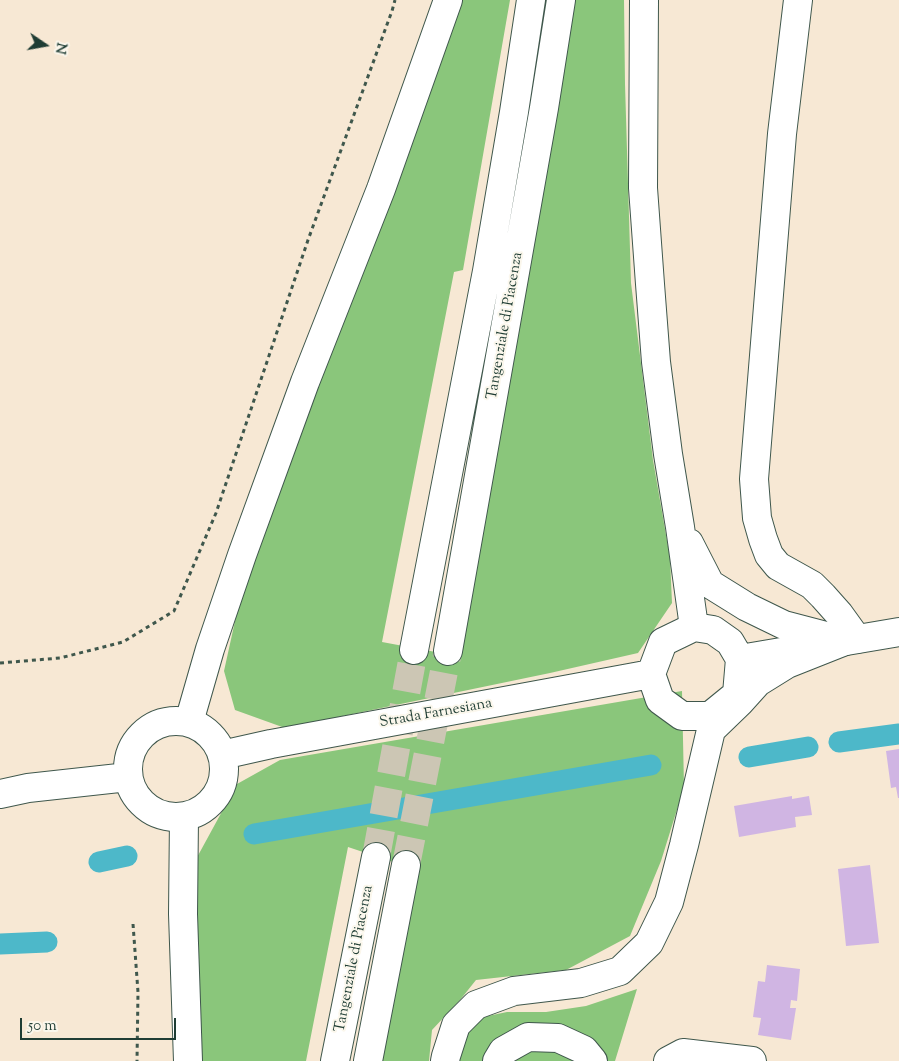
<!DOCTYPE html>
<style>
body{margin:0}
#map{position:relative;width:899px;height:1061px;overflow:hidden;background:#f7e8d4;font-family:"Sorts Mill Goudy",serif}
canvas{display:block}
.north{position:absolute;left:20px;top:20px;width:50px;height:50px;-webkit-text-stroke:4px #fbf7ec;paint-order:stroke;rotate:102deg;font-size:14px;font-weight:700;line-height:20px;text-align:center;color:#1f3d34}
.north::after{content:'';display:block;margin:auto;width:18px;height:22px;background:#1f3d34;clip-path:polygon(50% 0,100% 100%,50% 72%,0 100%)}
.scale{position:absolute;left:20px;top:1018px;width:156px;height:22px;box-sizing:border-box;border:2px solid #1f3d34;border-top:0;padding-left:6px;font-size:15px;line-height:18px;white-space:nowrap;color:#1f3d34;-webkit-text-stroke:4px #fbf7ec;paint-order:stroke}
</style>
<div id="map">
<canvas width="899" height="1061"></canvas>
<div class="north">N</div>
<div class="scale">50 m</div>
</div>
<script>
const ctx = document.querySelector('canvas').getContext('2d');
ctx.lineJoin = 'round';
function paint(path, color) { ctx.fillStyle = color; ctx.fill(path, 'evenodd'); }
const toPath = rows => new Path2D(rows.map(r => 'M' + r).join(''));
function stroke(path, color, width, dash) { ctx.strokeStyle = color; ctx.lineWidth = width; ctx.lineCap = dash ? 'butt' : 'round'; ctx.setLineDash(dash || []); ctx.stroke(path); }
function write(font, color, halo, rows, align = 'center') {
  ctx.font = font + ' "Sorts Mill Goudy",serif'; ctx.lineWidth = 4; ctx.setLineDash([]); ctx.textBaseline = 'middle'; ctx.strokeStyle = halo; ctx.fillStyle = color; for (const [text, x, y, turn = 0] of rows) {
    ctx.save(); ctx.translate(x, y); ctx.rotate((+turn || 0) * Math.PI / 180); ctx.textAlign = isNaN(turn) ? turn : align; if (halo) ctx.strokeText(text, 0, 0); ctx.fillText(text, 0, 0); ctx.restore();
  }
}
const green = toPath([
 [455,0,510,0,463,270,454,272,382,642,457,656,573,0,624,0,625,84,631,283,653,460,670,558,672,603,638,653,550,673,285,728,235,710,224,671,241,594],
 [682,691,684,787,661,861,630,936,566,970,476,980,460,1000,432,1030,429,1061,379,1061,417,870,348,847,306,1061,202,1061,195,861,237,784,280,760],
 [637,989,615,1061,451,1061,459,1022,507,1012,546,1012,586,1006]
]);
const canal = toPath([
 [839,742,899,734],
 [749,757,808,747],
 [254,834,651,765],
 [99,862,127,856],
 [0,944,47,942]
]);
const building = toPath([
 [899,749,899,798,898,798,896,787,891,788,886,751],
 [792,796,792,799,809,796,812,815,795,817,796,827,739,837,734,806],
 [870,865,879,943,846,946,838,869],
 [767,965,800,969,797,1001,791,1000,790,1008,796,1008,791,1040,758,1035,761,1018,753,1017,758,981,765,982]
]);
const highwayTunnel = toPath([
 [376,857,414,650],
 [406,865,448,651]
]);
const path = toPath([
 [0,663,60,658,123,642,174,611,216,513,308,240,392,11,395,0],
 [133,924,138,992,137,1061]
]);
const minor = toPath([
 [798,0,782,134,754,479,757,518,763,539,769,555,778,566,812,585,823,596,839,614,857,639],
 [497,1061,503,1051,528,1037,558,1038,584,1050,593,1061],
 [668,1061,683,1053,752,1061]
]);
const major = toPath([
 [694,627,713,630,730,642,740,659,737,694,710,716,682,716,660,700,651,674,663,642,694,627],
 [740,659,899,632],
 '128 769a48 48 0 1 1 96 0a48 48 0 1 1-96 0Z',
 [222,755,271,744,651,674],
 [0,794,28,788,128,777]
]);
const highway = toPath([
 [644,0,643,188,650,284,656,362,668,454,680,527,694,627],
 [689,543,710,584,747,607,784,625,845,641],
 [414,650,487,271,514,112,531,0],
 [448,651,544,108,561,0],
 [189,722,210,649,242,555,305,382,381,189,448,0],
 [711,730,740,702,758,682,787,664,845,641],
 [184,817,183,914,188,1061],
 [335,1061,376,857],
 [368,1061,406,865],
 [445,1061,446,1056,456,1025,476,1005,514,991,581,983,620,971,649,943,669,902,684,845,711,730,710,716]
]);
const streetNames = [
 ["Tangenziale di Piacenza",506,326,-80],
 ["Strada Farnesiana",436,714,-10],
 ["Tangenziale di Piacenza",355,959,-79]
];
paint(green, '#8ac67b');
stroke(canal, '#4db8c9', 21);
paint(building, '#d0b5e3');
stroke(highwayTunnel, '#ccc6b4', 28, [28, 14]);
stroke(minor, '#3f574c', 30);
stroke(major, '#3f574c', 30);
stroke(highway, '#3f574c', 30);
stroke(path, '#3f574c', 3, [4, 4]);
stroke(minor, '#fff', 28);
stroke(major, '#fff', 28);
stroke(highway, '#fff', 28);
write('15px', '#1f3d34', '#fbf7ec', streetNames);
</script>
